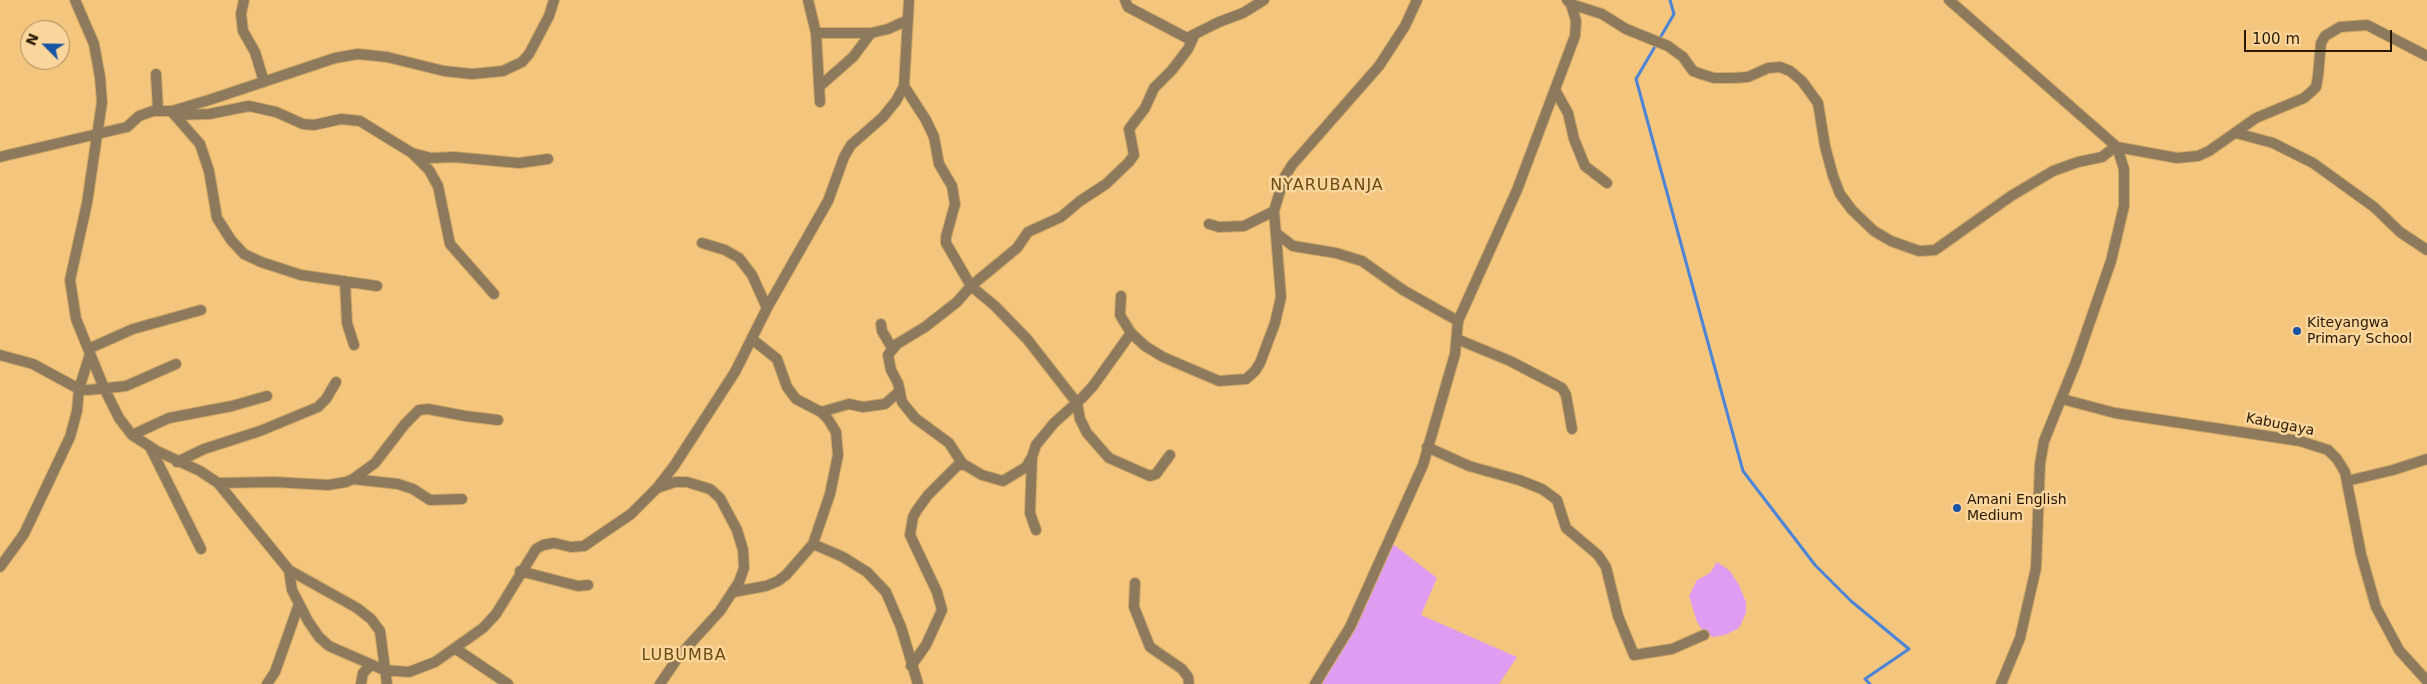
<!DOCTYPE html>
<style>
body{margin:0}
#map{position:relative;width:2427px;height:684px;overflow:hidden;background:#f4c67d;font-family:"DejaVu Sans",sans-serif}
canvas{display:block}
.north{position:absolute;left:20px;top:20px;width:50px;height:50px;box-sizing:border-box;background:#fad59c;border:1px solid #a6895e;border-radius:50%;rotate:293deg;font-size:14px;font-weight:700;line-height:20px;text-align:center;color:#291800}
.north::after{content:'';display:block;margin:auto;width:18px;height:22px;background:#1953a4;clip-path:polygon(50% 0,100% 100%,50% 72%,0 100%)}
.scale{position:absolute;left:2244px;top:30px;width:148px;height:22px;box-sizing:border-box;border:2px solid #291800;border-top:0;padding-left:6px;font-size:15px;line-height:18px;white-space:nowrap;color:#291800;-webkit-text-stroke:4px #fad59c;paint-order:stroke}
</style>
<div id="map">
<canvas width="2427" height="684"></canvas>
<div class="north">N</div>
<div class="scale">100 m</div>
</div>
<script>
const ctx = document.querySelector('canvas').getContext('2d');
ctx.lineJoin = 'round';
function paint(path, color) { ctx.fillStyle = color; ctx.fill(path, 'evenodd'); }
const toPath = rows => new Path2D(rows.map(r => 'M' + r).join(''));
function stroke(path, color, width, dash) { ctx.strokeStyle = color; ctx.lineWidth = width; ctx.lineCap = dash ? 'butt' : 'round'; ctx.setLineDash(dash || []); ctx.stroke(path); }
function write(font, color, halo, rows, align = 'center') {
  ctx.font = font + ' "DejaVu Sans",sans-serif'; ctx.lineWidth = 5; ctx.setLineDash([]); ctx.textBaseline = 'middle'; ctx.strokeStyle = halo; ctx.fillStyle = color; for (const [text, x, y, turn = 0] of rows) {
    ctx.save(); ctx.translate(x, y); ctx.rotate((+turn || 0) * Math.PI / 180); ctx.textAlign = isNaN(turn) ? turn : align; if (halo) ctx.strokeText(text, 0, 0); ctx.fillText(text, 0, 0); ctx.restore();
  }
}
const green = toPath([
 [1393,544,1437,578,1421,615,1517,657,1499,684,1319,684],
 [1717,562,1730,571,1739,585,1746,602,1746,613,1739,628,1725,635,1713,637,1704,633,1697,622,1689,596,1697,580,1710,573]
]);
const stream = toPath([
 [1670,0,1674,14,1636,79,1743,471,1815,565,1851,601,1909,649,1865,679,1870,684]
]);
const minor = toPath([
 [75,0,94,44,100,77,102,102,87,203,70,280,76,319,104,388,119,418,132,435,157,451,200,471,218,483,289,570,357,608,371,619,380,631,387,684],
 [244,0,241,14,243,31,255,52,264,82],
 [808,0,816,33,820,102],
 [1125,0,1128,7,1187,38,1219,22,1243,13,1264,0],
 [1949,0,2117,147,2124,169,2124,206,2111,261,2076,362,2044,441,2040,464,2036,568,2020,638,2001,684],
 [1571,4,1602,14,1626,29,1668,46,1683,57,1693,71,1701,74,1714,78,1733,78,1748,77,1768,68,1780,67,1790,71,1802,81,1818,103,1825,146,1833,176,1840,194,1852,210,1874,231,1891,241,1919,251,1935,250,2011,196,2053,171,2078,162,2102,157,2116,146],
 [816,33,871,33,888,29,908,20],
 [156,74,158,110],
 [820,86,853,57,871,33],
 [904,86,926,120,934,137,939,164,952,186,955,204,946,237,946,243,971,286,995,306,1027,339,1077,403,1080,419,1087,433,1109,458,1150,476,1156,474,1170,455],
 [1555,90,1568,113,1574,139,1585,166,1607,183],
 [172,112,200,144,209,171,217,218,231,240,244,254,261,262,301,275,377,286],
 [175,115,209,114,249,106,276,112,303,124,314,125,341,119,360,121,412,153,431,158,454,157,519,163,548,159],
 [2236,133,2273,143,2313,163,2374,207,2400,232,2427,250],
 [2117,147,2177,158,2198,156,2209,151,2256,118,2304,98,2311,92,2316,87,2318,76,2321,43,2325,36,2340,27,2367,25,2427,56],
 [413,154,429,170,438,186,450,244,494,294],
 [0,157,127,127,139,116,153,111,172,111,209,100,335,58,358,54,387,57,444,71,472,74,503,71,522,62,529,54,549,16,554,0],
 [1209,224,1219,227,1244,226,1274,211,1284,178,1292,165,1379,66,1405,26,1417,0],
 [1276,233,1293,246,1336,253,1362,261,1403,290,1458,321],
 [702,243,725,250,739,258,752,275,767,308],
 [345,281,347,323,354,345],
 [1121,296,1120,315,1131,333,1145,346,1163,357,1219,381,1246,379,1255,371,1260,363,1275,323,1281,297,1274,211],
 [881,324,882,331,892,348],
 [1457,339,1510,361,1562,388,1566,395,1572,429],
 [88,349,133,329,201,310],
 [0,355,33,364,79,389,88,390,126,386,176,364],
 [2062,399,2115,413,2300,441,2328,450,2337,459,2345,472,2361,554,2376,607,2399,650,2427,681],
 [821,412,849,404,863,407,885,404,900,391],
 [132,435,169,418,232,406,267,396],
 [150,447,201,549],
 [1427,447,1469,466,1519,480,1542,489,1557,500,1566,528,1598,555,1606,567,1618,616,1634,655,1672,649,1704,635],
 [177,462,204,449,260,431,318,407,326,399,336,382],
 [962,463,949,443,915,418,902,402,898,383,891,370,888,355,897,344,925,327,957,302,971,286,1017,248,1028,232,1061,217,1080,201,1106,184,1129,162,1134,155,1129,129,1145,108,1154,88,1172,70,1188,49,1194,36],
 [353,479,398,484,413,489,430,500,462,499],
 [2347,481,2393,470,2427,459],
 [218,483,275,482,328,485,346,482,353,479,375,463,405,424,419,410,428,409,465,416,498,420],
 [657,488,675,482,687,482,710,489,720,498,737,530,743,550,744,568,739,582,720,611,679,656,660,684],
 [1036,530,1030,513,1032,457,1036,445,1054,423,1082,398,1093,386,1131,333],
 [813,544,843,557,867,572,886,592,901,627,918,684],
 [0,567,24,534,70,437,77,411,79,389,90,354],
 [289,570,292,590,308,621,319,637,329,646,384,670,409,672,435,662,483,628,496,614,536,549,543,545,554,543,571,547,584,546,631,514,657,488,674,466,735,372,767,308,828,201,844,157,851,145,883,117,896,101,904,86,909,0],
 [520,571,578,586,588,585],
 [1135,583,1134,607,1150,647,1182,669,1188,677,1189,684],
 [733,592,766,586,778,581,786,575,813,544,830,494,838,455,836,432,828,419,821,412,796,399,787,387,777,359,752,339],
 [456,649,508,684],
 [911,666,926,645,942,610,937,592,910,535,913,517,917,510,928,495,958,465,965,465,982,475,1003,481,1026,467,1032,457],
 [267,684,275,672,299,604],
 [361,684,363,673,371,665]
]);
const tertiary = toPath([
 [1315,684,1350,627,1423,465,1455,354,1458,321,1517,190,1575,36,1576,21,1571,4,1567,0]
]);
const markers = [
 [2297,331,5,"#1953a4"],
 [1957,508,5,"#1953a4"]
];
const poiNames = [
 ["Kiteyangwa",2307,323],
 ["Primary School",2307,339],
 ["Amani English",1967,500],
 ["Medium",1967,516]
];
const streetNames = [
 ["Kabugaya",2280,425,11]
];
const quarterNames = [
 ["NYARUBANJA",1327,186],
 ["LUBUMBA",684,656]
];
paint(green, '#de9df1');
stroke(stream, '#4c84d6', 3);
stroke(minor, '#cfa766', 12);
stroke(tertiary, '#cfa766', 12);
stroke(minor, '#8d7a5d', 10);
stroke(tertiary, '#8d7a5d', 10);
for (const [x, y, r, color] of markers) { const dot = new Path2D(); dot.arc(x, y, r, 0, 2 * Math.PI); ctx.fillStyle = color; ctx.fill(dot); stroke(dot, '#fad59c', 2); }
write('14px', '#291800', '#fad59c', poiNames, 'left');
write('14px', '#291800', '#fad59c', streetNames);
ctx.letterSpacing = '1px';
write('16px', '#6b4c10', '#fad59c', quarterNames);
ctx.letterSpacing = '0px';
</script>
